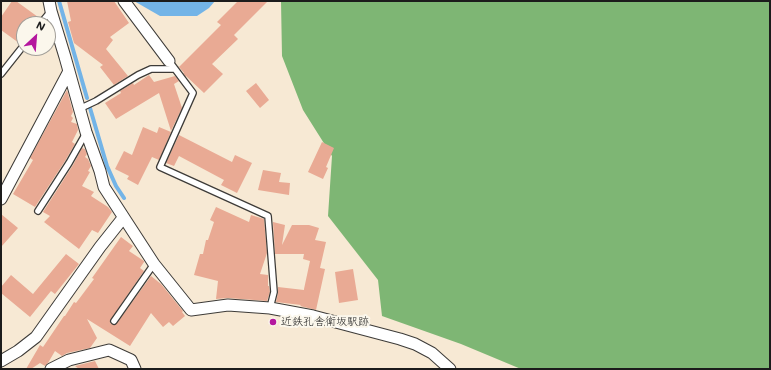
<!DOCTYPE html>
<meta charset="utf-8">
<style>
body{margin:0}
#map{position:relative;width:771px;height:370px;overflow:hidden;background:#f7e9d4;font-family:Mali,sans-serif}
canvas{display:block}
.frame{position:absolute;inset:0;border:2px solid #1c1c1c;pointer-events:none}
.north{position:absolute;left:16px;top:16px;width:40px;height:40px;box-sizing:border-box;background:#fbf7ec;border:1px solid #a29f99;border-radius:50%;rotate:26deg;font-size:11px;font-weight:700;line-height:16px;text-align:center;color:#1c1c1c}
.north::after{content:'';display:block;margin:auto;width:14px;height:18px;background:#b5179e;clip-path:polygon(50% 0,100% 100%,50% 72%,0 100%)}
</style>
<div id="map">
<canvas width="771" height="370"></canvas>
<div class="frame"></div>
<div class="north">N</div>
</div>
<script>
const ctx = document.querySelector('canvas').getContext('2d');
ctx.lineJoin = 'round';
function paint(path, color) { ctx.fillStyle = color; ctx.fill(path, 'evenodd'); }
const toPath = rows => new Path2D(rows.map(r => 'M' + r).join(''));
function stroke(path, color, width, dash) { ctx.strokeStyle = color; ctx.lineWidth = width; ctx.lineCap = dash ? 'butt' : 'round'; ctx.setLineDash(dash || []); ctx.stroke(path); }
function write(font, color, halo, rows, align = 'center') {
  ctx.font = font + ' Mali,"Klee One",sans-serif'; ctx.lineWidth = 4; ctx.setLineDash([]); ctx.textBaseline = 'middle'; ctx.strokeStyle = halo; ctx.fillStyle = color; for (const [text, x, y, turn = 0] of rows) {
    ctx.save(); ctx.translate(x, y); ctx.rotate((+turn || 0) * Math.PI / 180); ctx.textAlign = isNaN(turn) ? turn : align; if (halo) ctx.strokeText(text, 0, 0); ctx.fillText(text, 0, 0); ctx.restore();
  }
}
const forest = toPath([
 [281,1,770,1,770,369,521,369,461,344,382,316,378,280,328,216,332,156,303,110,282,56]
]);
const water = toPath([
 [134,1,215,1,209,8,197,16,160,16]
]);
const stream = toPath([
 [59,1,87,98],
 [90,108,107,166,116,186,124,198]
]);
const building = toPath([
 [12,1,16,1,38,17,33,24,24,24,24,37,19,43,1,30,1,17],
 [67,1,114,1,129,23,110,37,113,40,106,49,128,76,114,85,100,67,103,65,74,43,68,22,71,21],
 [238,1,268,1,234,35,238,39,212,64,223,74,204,93,186,76,186,77,183,73,184,73,179,67,221,25,217,22],
 [149,75,154,82,175,76,179,81,174,84,182,108,171,131,159,93,116,119,105,103,121,93,120,91,133,83,134,85],
 [256,83,269,100,260,108,246,91],
 [67,90,73,112,71,116,73,118,71,122,77,124,78,130,72,142,75,144,65,161,35,207,13,194,33,160,30,158],
 [143,127,157,133,159,127,171,132,159,160,152,157,138,185,127,179,129,176,115,169,124,151,132,155],
 [179,135,232,162,235,155,252,163,237,193,221,185,224,180,179,156,174,166,166,163],
 [322,142,334,148,326,167,328,168,323,179,308,172],
 [82,148,85,149,87,154,85,157,88,159,91,166,88,171,90,172,82,186,94,192,91,196,108,207,112,212,98,233,92,230,79,249,44,222,50,216,43,212,73,165],
 [263,170,281,173,279,182,290,183,289,195,258,190],
 [216,207,249,222,251,215,264,219,267,253,260,274,268,275,268,286,269,286,270,292,267,301,228,298,216,299,218,281,194,275,200,254,203,254,206,240,208,240,214,222,210,220],
 [1,214,18,228,1,247],
 [273,222,285,225,282,245,292,225,309,225,319,228,315,240,326,242,320,268,325,269,316,310,300,306,301,305,276,302,278,293,278,287,304,290,304,289,310,261,303,259,304,254,275,254],
 [121,237,133,246,129,251,144,261,144,262,140,268,144,271,111,319,110,323,114,325,117,323,151,276,161,284,183,311,182,312,185,316,173,326,169,322,163,327,151,313,130,346,87,319,97,338,90,348,67,353,62,356,55,351,48,363,45,366,40,363,31,369,26,369,40,345,43,347,64,316,65,316,74,302,76,303,94,279,92,278],
 [66,254,79,264,55,294,51,291,30,317,1,293,1,287,11,275,33,294],
 [353,269,358,300,339,303,335,272],
 [95,361,99,369,79,369,75,366]
]);
const service = toPath([
 [40,24,51,11],
 [169,61,193,93,160,167,268,216,274,292,270,308],
 [1,74,24,45],
 [79,109,96,101,138,75,151,69,175,69],
 [38,211,69,163,86,133],
 [114,321,154,264]
]);
const minor = toPath([
 [49,1,51,11,65,57,86,132,100,171,104,187,154,264,191,310,228,305,270,308,313,316,400,339,415,344,432,353,450,369],
 [124,1,169,61],
 [1,199,69,71],
 [1,361,18,351,36,337,100,247,123,218],
 [51,369,69,360,109,350,131,360,135,369]
]);
const markers = [
 [273,322,4,"#b5179e"]
];
const poiNames = [
 ["近鉄孔舎衛坂駅跡",281,322]
];
paint(forest, '#7eb674');
paint(water, '#73b4e7');
stroke(stream, '#73b4e7', 4);
paint(building, '#e9aa94');
stroke(service, '#3d3b38', 8);
stroke(minor, '#3d3b38', 13);
stroke(service, '#fff', 5.5);
stroke(minor, '#fff', 11);
for (const [x, y, r, color] of markers) { const dot = new Path2D(); dot.arc(x, y, r, 0, 2 * Math.PI); ctx.fillStyle = color; ctx.fill(dot); stroke(dot, '#fbf7ec', 1.5); }
write('11px', '#1c1c1c', '#fbf7ec', poiNames, 'left');
</script>
